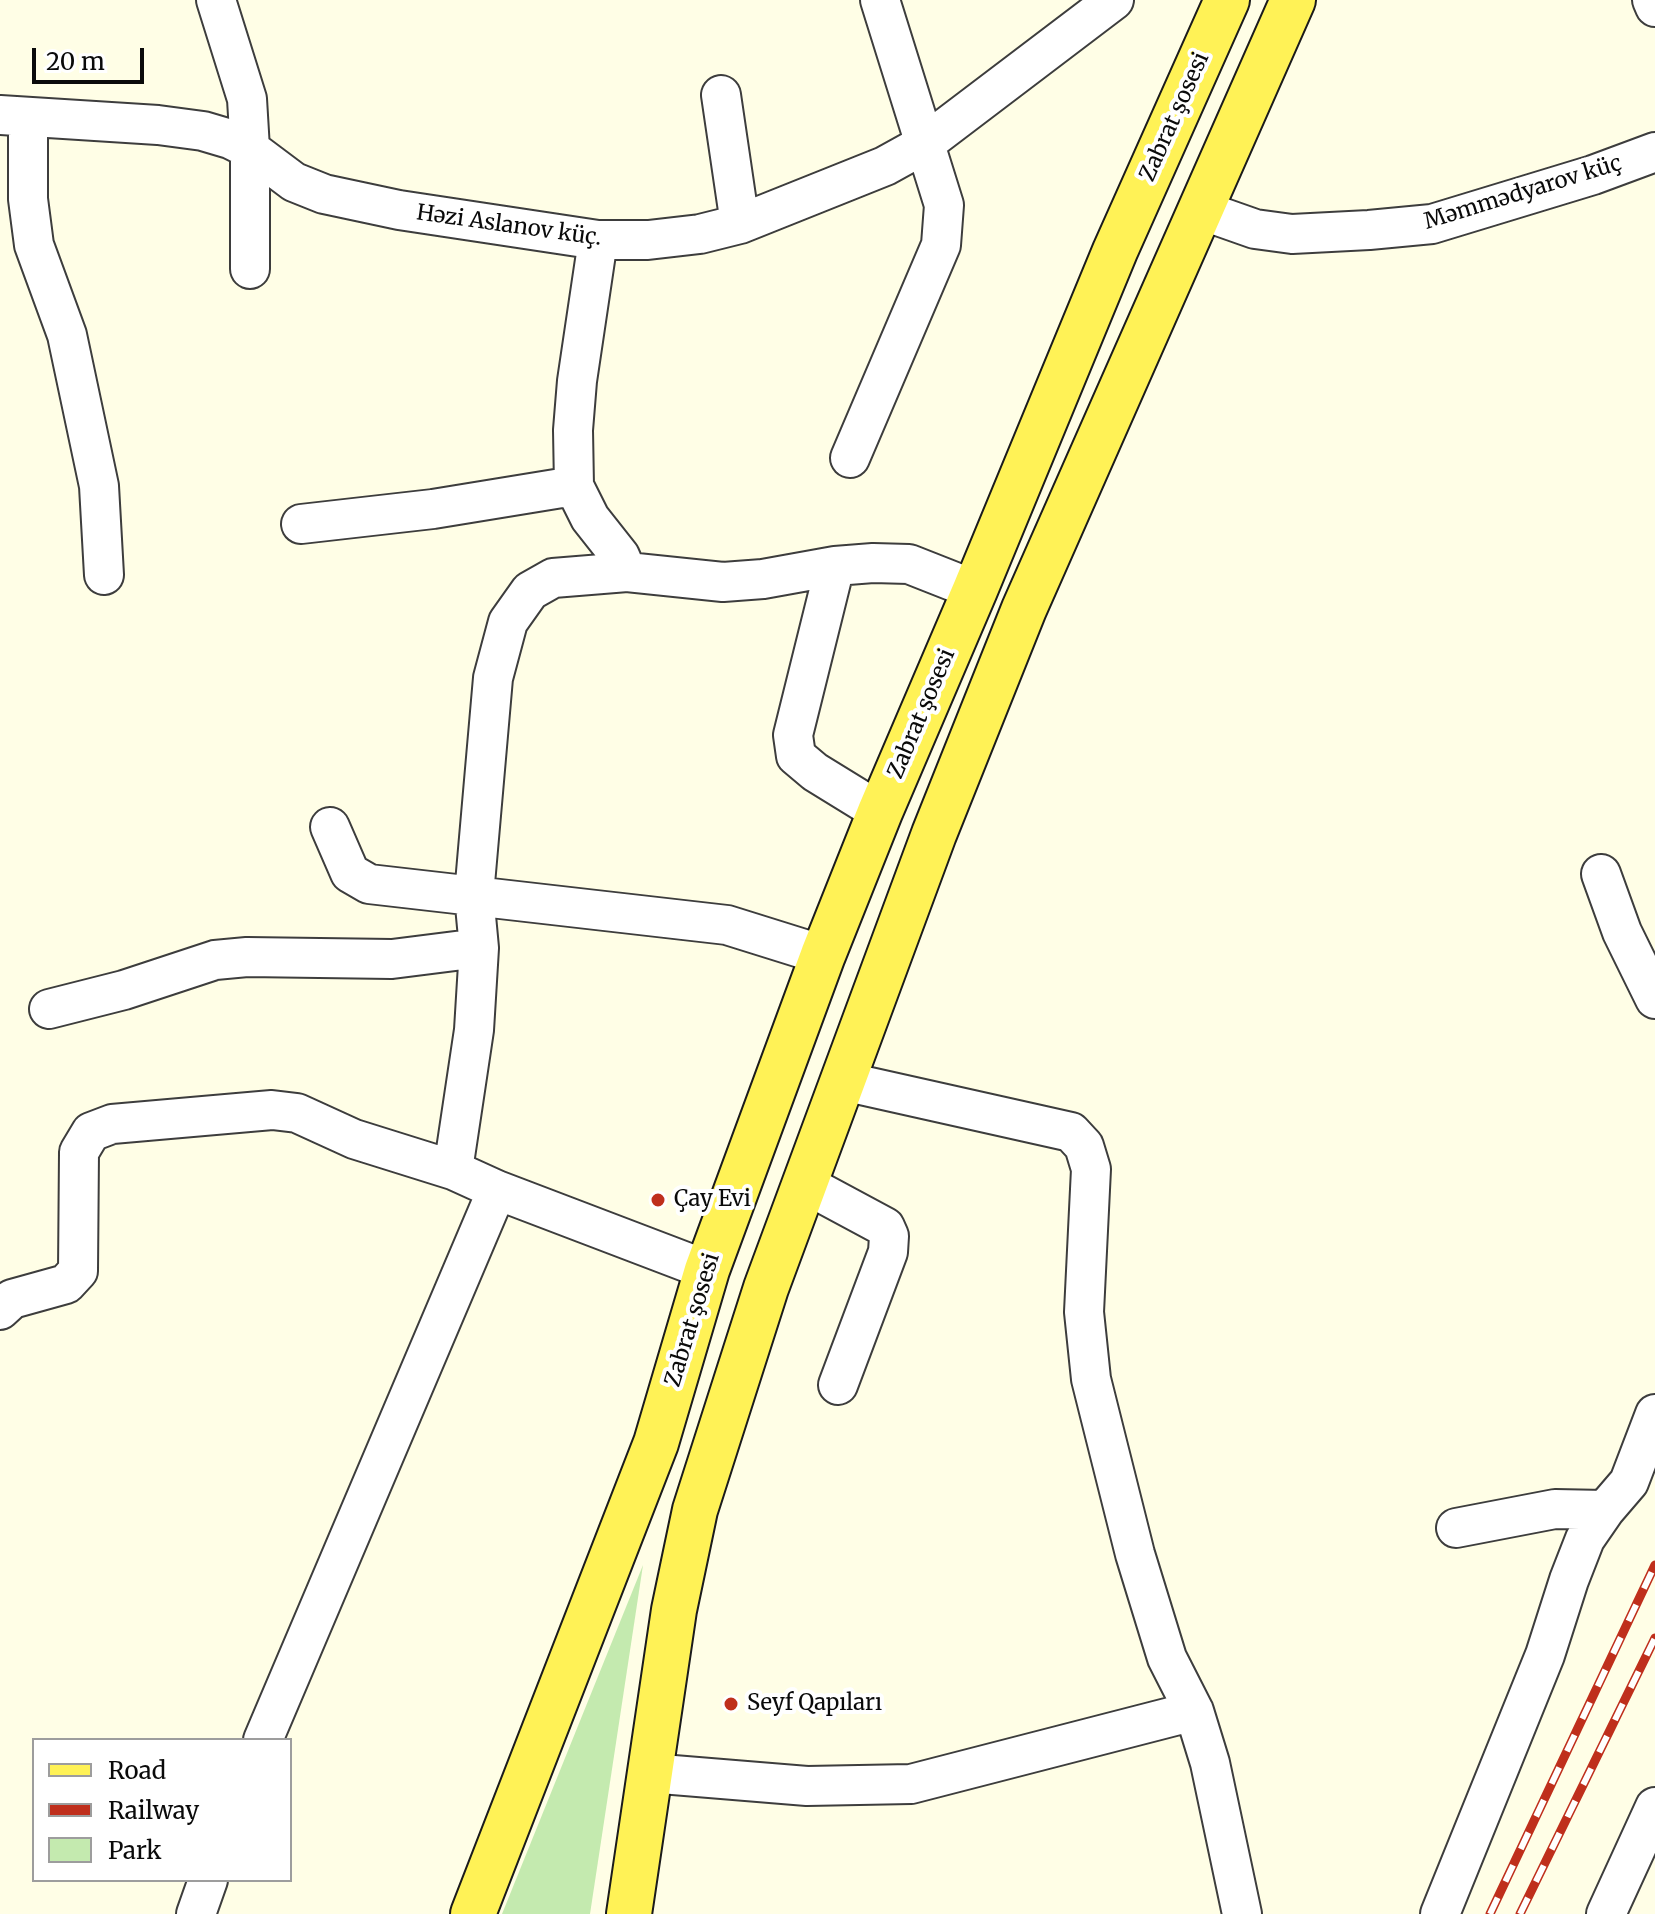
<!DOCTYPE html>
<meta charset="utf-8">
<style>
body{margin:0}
#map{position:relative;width:1655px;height:1914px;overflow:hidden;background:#fffee6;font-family:Merriweather,serif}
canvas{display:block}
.legend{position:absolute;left:32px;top:1738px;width:260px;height:144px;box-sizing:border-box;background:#fff;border:2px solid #9d9d9d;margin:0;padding:10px 14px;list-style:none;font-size:24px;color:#0a0a0a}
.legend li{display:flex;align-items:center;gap:16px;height:40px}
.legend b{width:40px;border:2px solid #9d9d9d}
.scale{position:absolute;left:32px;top:48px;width:112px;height:36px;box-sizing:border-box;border:4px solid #0a0a0a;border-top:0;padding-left:10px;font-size:24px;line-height:28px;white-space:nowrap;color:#0a0a0a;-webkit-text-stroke:6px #fff;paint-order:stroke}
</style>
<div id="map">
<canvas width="1655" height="1914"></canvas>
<ul class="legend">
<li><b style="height:10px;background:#fff256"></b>Road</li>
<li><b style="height:10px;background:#bf2f1c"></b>Railway</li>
<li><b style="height:22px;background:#c4eaaf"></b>Park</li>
</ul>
<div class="scale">20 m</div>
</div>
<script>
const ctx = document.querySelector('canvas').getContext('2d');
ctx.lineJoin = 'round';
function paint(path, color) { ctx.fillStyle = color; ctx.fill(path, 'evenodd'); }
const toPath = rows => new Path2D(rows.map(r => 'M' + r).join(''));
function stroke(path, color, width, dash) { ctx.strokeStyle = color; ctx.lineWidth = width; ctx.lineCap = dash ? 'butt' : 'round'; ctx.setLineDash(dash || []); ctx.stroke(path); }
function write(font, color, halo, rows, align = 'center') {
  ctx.font = font + ' Merriweather,serif'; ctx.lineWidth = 8; ctx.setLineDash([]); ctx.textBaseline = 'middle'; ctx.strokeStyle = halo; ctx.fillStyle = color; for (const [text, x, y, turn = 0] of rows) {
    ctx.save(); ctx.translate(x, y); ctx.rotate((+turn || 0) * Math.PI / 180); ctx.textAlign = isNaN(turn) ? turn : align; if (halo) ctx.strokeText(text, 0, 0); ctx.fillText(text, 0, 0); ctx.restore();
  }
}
const green = toPath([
 [643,1565,590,1914,502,1914]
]);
const minor = toPath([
 [216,0,247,99,250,149,250,269],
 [1652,0,1655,7],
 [721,95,740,224],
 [0,115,158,125,203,131,230,139,250,149,294,182,324,194,399,210,598,240,648,240,700,234,740,224,885,166,923,145,1114,0],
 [28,118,28,199,34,245,67,335,99,486,104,575],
 [1201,210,1255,229,1292,234,1369,230,1432,224,1593,175,1655,152],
 [598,240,577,381,573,430,574,486,590,518,620,556,627,572],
 [850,458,941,245,944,205,880,0],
 [301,524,433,509,574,486],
 [835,566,793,735,796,756,815,772,880,812],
 [330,827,350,873,369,884,727,925,823,955],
 [1601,874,1622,932,1655,999],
 [49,1009,124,990,215,960,247,957,392,959,479,948],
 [843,1081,1071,1132,1084,1146,1091,1169,1084,1312,1091,1379,1135,1554,1167,1658,1194,1711,1210,1763,1242,1914],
 [453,1170,474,1030,479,948,474,895,493,678,508,622,530,591,553,578,627,572,723,582,763,579,835,566,873,563,909,564,975,590],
 [805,1184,885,1227,889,1236,888,1252,838,1385],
 [0,1310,12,1299,66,1284,78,1271,79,1152,91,1132,112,1124,272,1110,297,1113,354,1139,453,1170,497,1190,707,1270],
 [1456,1528,1555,1509,1605,1510],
 [263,1740,497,1190],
 [649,1773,807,1786,911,1784,1194,1711],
 [196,1914,208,1880],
 [1440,1914,1545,1655,1569,1580,1585,1539,1605,1510,1629,1482,1655,1414],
 [1606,1914,1655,1807]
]);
const major = toPath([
 [473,1914,656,1443,707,1270,823,955,880,812,975,590,1115,251,1227,0],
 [629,1914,674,1610,695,1510,766,1288,934,834,1024,609,1293,0]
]);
const rail = toPath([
 [1490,1914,1655,1565],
 [1520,1914,1655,1638]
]);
const markers = [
 [658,1200,8,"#bf2f1c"],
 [731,1704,8,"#bf2f1c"]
];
const streetNames = [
 ["Zabrat şosesi",1175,117,-66],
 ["Məmmədyarov küç",1523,193,-17],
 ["Həzi Aslanov küç.",509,226,8],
 ["Zabrat şosesi",922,714,-67],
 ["Zabrat şosesi",693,1320,-73]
];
const poiNames = [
 ["Çay Evi",674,1200],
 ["Seyf Qapıları",747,1704]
];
paint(green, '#c4eaaf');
stroke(minor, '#3d3d3d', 42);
stroke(major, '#1b1b1b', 48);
stroke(minor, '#fff', 38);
stroke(major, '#fff256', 44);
stroke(rail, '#bf2f1c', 9);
stroke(rail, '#fff', 6, [18]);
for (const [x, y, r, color] of markers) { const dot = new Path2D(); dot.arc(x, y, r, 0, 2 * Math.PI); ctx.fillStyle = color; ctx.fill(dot); stroke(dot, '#fff', 3); }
write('22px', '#0a0a0a', '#fff', streetNames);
write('22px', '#0a0a0a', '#fff', poiNames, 'left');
</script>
